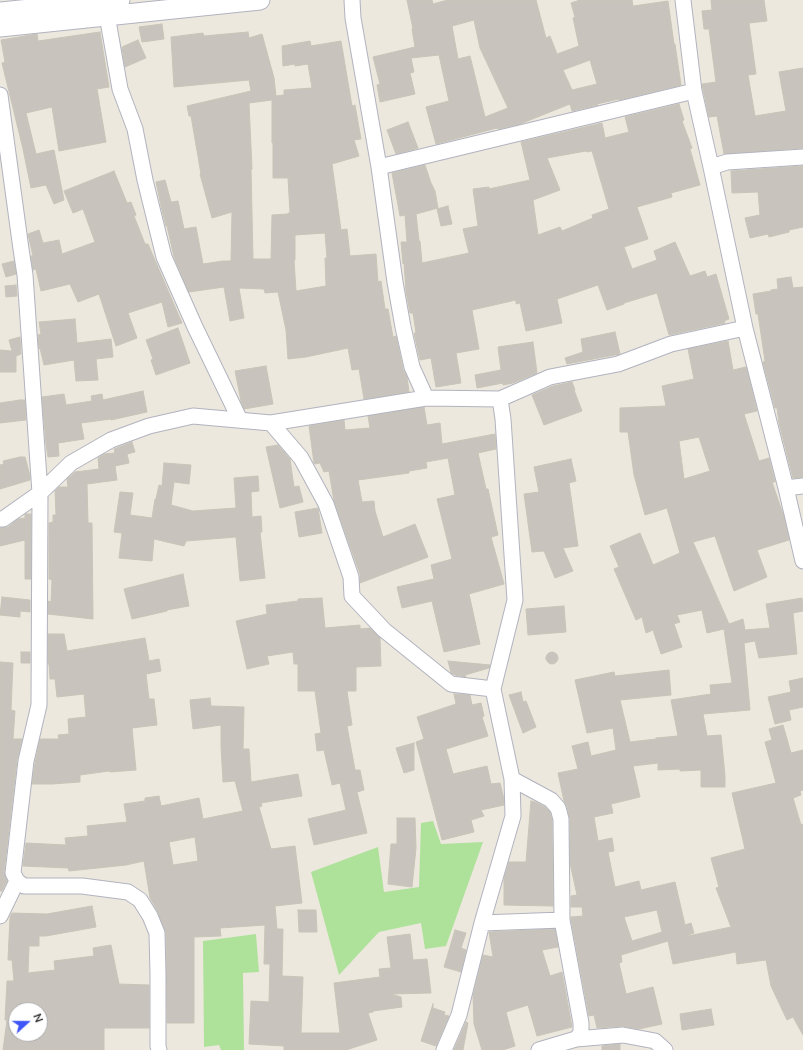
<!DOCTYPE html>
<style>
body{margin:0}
#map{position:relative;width:803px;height:1050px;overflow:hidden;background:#ede8de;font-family:Mulish,sans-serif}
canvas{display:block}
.north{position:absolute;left:8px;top:1002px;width:40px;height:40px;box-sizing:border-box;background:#fff;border:1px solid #aaa;border-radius:50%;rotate:69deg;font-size:11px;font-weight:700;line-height:16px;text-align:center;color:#2b2b2b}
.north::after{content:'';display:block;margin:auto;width:14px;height:18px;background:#4055f7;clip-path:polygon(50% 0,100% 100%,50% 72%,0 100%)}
</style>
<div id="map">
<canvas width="803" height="1050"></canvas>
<div class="north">N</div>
</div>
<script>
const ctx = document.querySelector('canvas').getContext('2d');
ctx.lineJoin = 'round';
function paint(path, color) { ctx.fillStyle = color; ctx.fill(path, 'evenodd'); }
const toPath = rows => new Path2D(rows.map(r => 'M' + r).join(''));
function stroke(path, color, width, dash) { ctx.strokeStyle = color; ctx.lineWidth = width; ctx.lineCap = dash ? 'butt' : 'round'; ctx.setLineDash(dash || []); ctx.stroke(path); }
const green = toPath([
 [433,821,441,844,483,842,446,946,425,949,421,923,379,932,339,975,311,872,378,847,384,892,419,887,421,823],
 [256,934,259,972,243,973,244,1050,221,1050,219,1045,204,1047,203,941]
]);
const building = toPath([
 [407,0,432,0,433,4,448,0,536,0,546,38,550,36,557,54,579,46,573,18,575,17,571,3,580,0,632,0,633,6,668,1,674,44,675,44,681,85,619,100,619,99,597,104,598,105,572,111,570,104,520,124,498,129,497,128,436,144,426,107,449,101,439,55,411,58,414,72,410,73,415,94,380,102,377,85,380,84,373,57,415,47,412,29,413,29,407,0],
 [474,20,480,48,508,108,485,117,470,56,458,59,452,26,474,20],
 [590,60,597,84,572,90,563,70,590,60],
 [711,0,764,0,767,21,749,23,756,74,748,75,755,116,786,111,779,72,803,68,803,148,724,154,717,116,709,117,702,84,716,82,709,29,704,29,702,11,712,10,711,0],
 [162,24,164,39,142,42,139,27,162,24],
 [100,32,109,87,97,89,106,142,59,151,52,107,26,113,36,154,54,150,64,200,54,204,46,185,31,188,23,149,2,63,5,62,1,40,37,34,38,41,100,32],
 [248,32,249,38,262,34,274,78,276,96,284,95,284,90,312,88,308,64,295,66,295,64,283,66,282,46,310,41,311,46,341,41,352,106,355,105,361,139,354,140,359,156,332,164,341,230,347,229,350,256,376,254,378,282,381,281,385,309,388,309,393,337,396,336,403,369,407,377,409,392,364,399,359,369,352,370,348,348,306,357,288,359,286,330,278,292,265,293,264,289,239,288,244,318,230,321,224,287,189,292,174,257,167,226,166,226,161,206,156,182,165,180,171,202,178,201,184,229,196,227,203,264,223,261,231,261,232,212,212,218,200,174,201,174,191,116,189,116,187,106,251,91,249,80,174,87,171,37,203,33,204,36,248,32],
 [272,100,272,143,273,143,273,178,288,178,290,213,288,213,288,214,272,215,271,259,253,259,251,169,252,169,249,103,272,100],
 [325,233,327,258,325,258,326,286,296,291,294,260,295,260,295,235,325,233],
 [138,40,146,58,125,67,122,47,138,40],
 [679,104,684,120,682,121,692,148,690,149,700,185,671,193,672,197,637,207,648,239,624,247,632,269,657,260,654,251,675,242,690,276,705,271,707,277,716,274,729,319,724,321,725,323,669,335,657,293,624,303,624,304,607,310,598,285,557,299,562,323,526,331,520,303,516,304,516,300,472,310,479,349,456,353,461,383,436,387,431,358,420,360,414,333,416,333,413,313,410,313,406,291,404,263,403,264,401,242,407,242,405,215,400,216,392,173,425,165,431,183,435,191,438,208,416,214,419,241,420,241,422,263,469,253,463,229,478,226,473,189,489,187,489,189,530,180,521,142,602,123,605,138,629,132,625,117,679,104],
 [586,151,587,152,592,151,609,209,592,215,593,218,562,231,560,227,538,235,533,200,560,190,547,158,586,151],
 [408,122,418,148,396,154,387,130,408,122],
 [803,166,803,227,789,230,789,232,769,237,768,234,750,238,745,218,760,215,758,192,732,193,731,171,803,166],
 [114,171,127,203,131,202,136,215,134,216,145,244,148,244,182,323,168,327,162,302,128,313,137,338,116,346,99,294,78,302,70,284,41,291,36,269,33,270,31,256,33,256,28,234,39,230,43,243,59,240,62,254,95,242,83,209,73,213,64,191,114,171],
 [448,206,452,224,441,226,437,209,448,206],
 [14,261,16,274,6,277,2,264,14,261],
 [791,277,793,288,803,287,803,477,793,478,779,423,777,408,775,408,763,362,765,361,758,314,756,314,753,294,771,291,771,290,778,289,777,279,791,277],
 [16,285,17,296,6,297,5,286,16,285],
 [75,319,77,343,111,339,113,357,96,359,98,380,76,381,74,360,44,365,40,348,39,349,38,335,41,334,39,322,75,319],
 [178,328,190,363,156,375,151,360,153,359,146,340,178,328],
 [615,332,620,354,567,364,565,358,583,352,581,339,615,332],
 [20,337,21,354,16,356,16,372,0,372,0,350,12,351,9,340,20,337],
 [728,341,733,370,746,367,757,411,744,414,759,461,769,458,775,482,772,482,784,517,789,540,757,550,767,577,734,591,715,536,693,542,729,624,743,619,745,630,770,628,766,604,802,598,803,611,793,613,797,654,759,658,755,641,744,643,750,710,703,714,707,736,721,735,725,776,725,787,701,787,701,770,680,771,680,769,658,770,658,763,633,766,640,797,611,804,613,813,594,817,598,841,612,838,614,851,608,852,615,887,639,881,641,890,675,882,685,925,691,923,694,933,688,935,688,936,731,927,716,888,719,887,711,858,745,849,732,793,776,783,765,742,772,740,769,729,783,725,791,753,803,750,803,790,800,791,801,795,793,798,801,825,803,824,803,1035,793,1017,787,1020,771,986,766,960,737,964,736,952,673,964,668,941,621,955,622,962,619,963,626,994,653,987,662,1024,639,1029,622,1026,597,1028,594,1015,589,1016,571,919,571,917,583,916,582,907,571,907,571,896,577,895,570,863,570,819,567,806,564,801,558,773,578,769,572,746,588,742,591,756,616,750,613,728,587,733,575,680,614,672,615,676,669,670,671,695,620,700,630,742,656,739,656,738,678,736,671,700,711,694,710,685,732,683,724,629,707,633,702,610,677,615,680,622,674,624,682,647,661,654,653,630,646,633,642,617,636,620,614,569,619,567,610,546,640,533,653,565,680,553,667,508,645,515,634,475,628,432,620,432,620,408,666,406,662,386,694,379,688,349,728,341],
 [699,437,710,471,684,479,679,441,699,437],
 [657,910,662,932,632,941,624,917,657,910],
 [533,342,537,373,513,383,503,385,503,383,477,388,475,375,501,370,498,347,533,342],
 [266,366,273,404,244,409,241,401,235,371,266,366],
 [572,382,575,390,574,390,582,411,544,425,532,395,553,386,572,382],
 [143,391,147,412,111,420,111,419,81,423,84,439,58,443,59,456,48,457,46,444,42,397,64,394,66,405,92,401,91,396,102,394,103,400,143,391],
 [20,400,25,400,26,420,0,423,0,403,20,400],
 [424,407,427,425,440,423,442,444,495,434,496,449,478,453,486,489,488,489,498,535,491,537,504,584,469,594,480,644,444,652,432,601,402,608,397,587,434,579,431,565,452,559,437,499,455,495,448,458,426,462,427,468,409,471,409,473,358,480,362,502,374,501,375,511,383,537,415,524,428,557,360,583,360,574,334,501,329,471,324,472,320,463,315,464,314,463,309,426,344,420,345,430,370,428,368,416,424,407],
 [132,442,135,452,127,454,129,463,115,466,117,480,87,484,88,523,92,523,93,619,48,614,48,601,51,602,52,580,49,579,49,523,53,522,53,515,56,515,55,491,59,487,68,487,67,479,75,472,99,469,98,458,104,454,115,453,114,449,132,442],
 [278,445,290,459,294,487,299,486,303,502,280,508,266,447,278,445],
 [20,457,25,457,30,476,30,480,0,489,0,465,4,464,3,461,20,457],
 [571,459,576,481,569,483,578,546,563,548,573,571,555,578,544,551,532,552,524,494,539,492,534,467,571,459],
 [164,463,191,465,189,484,174,482,171,505,193,511,236,508,234,478,258,476,259,491,251,492,252,517,261,516,262,532,260,532,265,578,240,581,236,537,186,541,184,546,154,539,152,561,119,558,122,533,114,532,120,492,133,493,130,515,152,518,155,499,156,499,159,485,162,486,164,463],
 [318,508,322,533,299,537,295,512,318,508],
 [25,514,31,514,31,579,25,579,25,540,0,546,0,528,8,527,18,519,25,518,25,514],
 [183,574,189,606,167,610,167,611,132,619,124,589,183,574],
 [2,597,30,600,30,612,20,611,20,617,0,615,2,597],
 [322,598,325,628,360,625,360,629,370,628,380,638,381,666,356,667,356,691,347,691,352,725,347,726,355,770,360,770,364,790,357,792,367,833,314,845,308,819,346,810,340,783,332,785,324,750,317,751,315,734,321,733,315,691,298,691,298,664,294,664,293,652,267,656,269,664,247,669,236,621,267,614,266,605,298,601,298,599,322,598],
 [564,606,566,632,528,635,526,609,564,606],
 [48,634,64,634,67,651,145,638,149,661,159,659,161,671,146,674,149,699,154,699,157,725,132,728,136,770,110,772,109,771,80,775,80,782,52,784,32,784,35,763,40,739,59,739,58,735,69,734,68,719,86,717,84,694,57,697,55,679,50,679,49,664,48,664,48,634],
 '546 658a6 6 0 1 1 12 0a6 6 0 1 1-12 0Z',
 [21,652,30,652,30,663,21,663,21,652],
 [448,661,490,665,489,668,465,675,466,677,455,675,451,673,448,661],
 [0,662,13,663,11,710,15,711,13,739,22,739,17,760,4,872,7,881,2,891,0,891,0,662],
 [803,678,803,707,789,710,791,720,775,724,768,697,791,692,789,681,803,678],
 [521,692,523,702,526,701,536,727,523,733,509,695,521,692],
 [454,694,457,694,470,695,472,705,481,703,484,716,482,717,488,736,446,749,453,774,487,766,491,784,500,783,504,799,504,805,481,810,484,816,471,820,474,832,442,840,416,742,424,739,417,717,456,704,454,694],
 [210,698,211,706,244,707,243,749,249,749,251,782,298,774,302,796,261,803,262,806,259,807,271,849,295,846,302,903,275,906,277,929,283,929,282,976,303,977,301,1033,340,1033,334,983,380,977,379,969,391,968,387,937,410,934,413,960,427,959,431,993,391,994,401,997,402,1007,373,1011,373,1012,368,1013,377,1040,346,1050,284,1050,284,1046,249,1044,251,1001,269,1002,270,964,264,964,265,925,220,928,221,936,194,937,194,1023,167,1023,166,933,158,912,150,898,144,861,126,865,69,871,68,868,23,866,26,843,66,845,65,838,88,836,87,826,127,822,124,804,145,801,145,798,159,796,161,806,199,798,203,819,243,811,235,781,223,782,221,746,221,725,193,729,190,700,210,698],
 [195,837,198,861,173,865,169,842,195,837],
 [414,743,414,770,404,773,396,748,414,743],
 [531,801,535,802,545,807,550,812,552,820,553,906,504,905,504,878,509,862,526,862,531,801],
 [397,818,415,818,416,848,412,887,388,884,391,844,397,844,397,818],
 [92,906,96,927,46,936,39,936,39,946,29,946,28,973,55,970,54,961,94,956,93,948,111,945,119,984,149,985,149,1028,104,1028,104,1050,3,1050,7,1020,5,1020,7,981,14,981,12,960,8,960,10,917,12,913,47,914,92,906],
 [16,1010,40,1010,40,1034,16,1034,16,1010],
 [298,910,316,910,317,932,299,932,298,910],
 [555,929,558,947,542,950,550,976,562,972,572,1027,537,1036,528,1005,506,1012,515,1046,503,1050,482,1050,474,1024,473,996,483,955,493,957,489,932,555,929],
 [455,930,466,933,461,948,466,950,461,972,444,967,455,930],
 [433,1004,433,1008,445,1012,444,1015,449,1016,436,1046,421,1041,433,1004],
 [711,1009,714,1025,682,1030,680,1014,711,1009],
 [466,1022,468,1023,463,1050,454,1050,466,1022],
 [620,1044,620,1050,602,1050,602,1046,620,1044]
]);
const minor = toPath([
 [352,0,353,18,379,167,395,282,403,327,412,367,426,398,500,399,503,419,515,600,493,689,512,779,513,816,482,923,459,1015,444,1050],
 [683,0,694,91,711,167,745,328,786,488,803,561],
 [107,15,120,89,135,129,145,180,164,257,195,327,240,420],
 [0,95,21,249,25,275,40,493,39,705,26,761,13,873,17,881,24,886,82,886,128,892,140,900,150,916,157,933,158,974,158,1046,159,1050],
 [379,167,694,91],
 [711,167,727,162,803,157],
 [500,399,550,377,618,364,671,344,745,328],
 [271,423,301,458,326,504,351,577,352,596,384,630,451,684,493,689],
 [786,488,803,486],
 [0,519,3,519,40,493,71,463,111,440,149,426,193,416,271,423,426,398],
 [512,779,551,800,558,808,561,819,562,920,581,1023,581,1033,576,1039],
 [0,916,17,881],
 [482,923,562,920],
 [539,1050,576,1039,623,1035,655,1041,665,1050]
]);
const tertiary = toPath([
 [0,12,120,0],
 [0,27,260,0]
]);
paint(green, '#aee29b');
paint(building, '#c8c4bd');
stroke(building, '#c8c4b7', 1);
stroke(minor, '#b1b3bf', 17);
stroke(tertiary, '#b1b3bf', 21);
stroke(minor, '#fff', 15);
stroke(tertiary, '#fff', 19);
</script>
